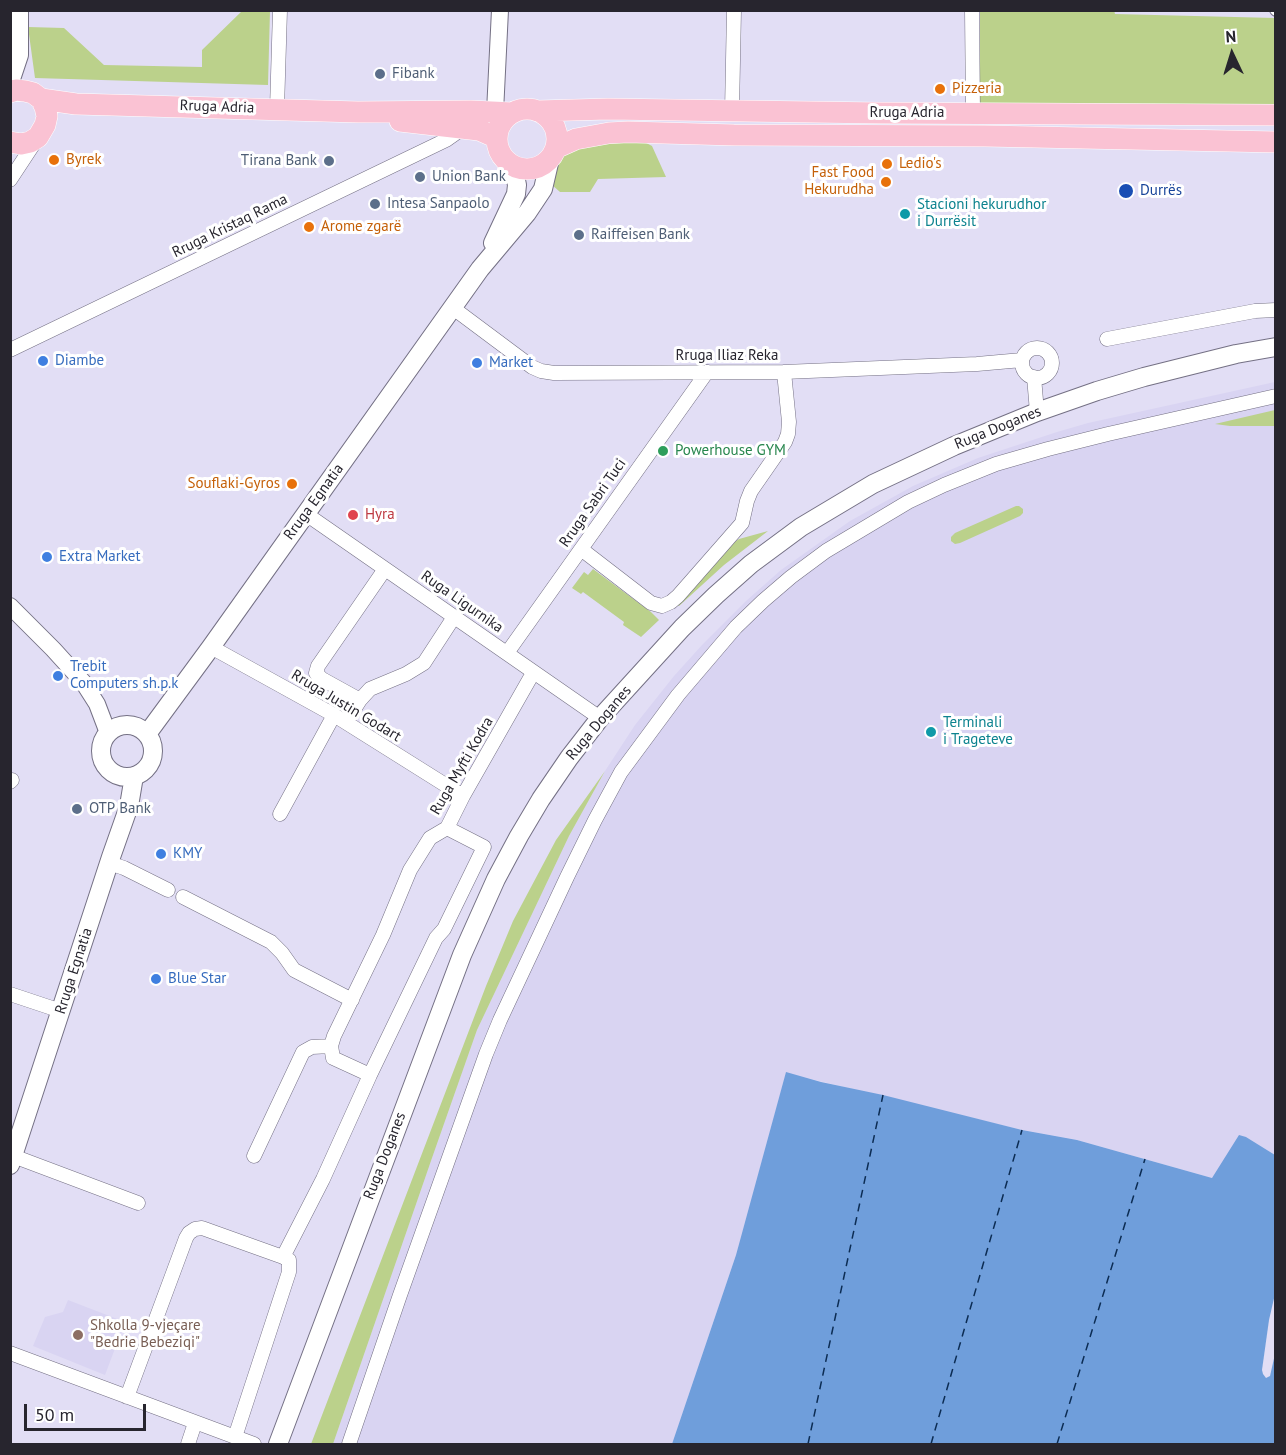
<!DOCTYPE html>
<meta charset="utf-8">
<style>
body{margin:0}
#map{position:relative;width:1286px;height:1455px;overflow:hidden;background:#e2def5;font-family:"PT Sans",sans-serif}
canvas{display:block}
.frame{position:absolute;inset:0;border:12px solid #27252e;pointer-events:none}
.north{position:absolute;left:1202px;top:24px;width:60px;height:60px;-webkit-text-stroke:4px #fff;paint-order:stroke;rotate:356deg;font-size:16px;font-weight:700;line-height:24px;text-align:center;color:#27252e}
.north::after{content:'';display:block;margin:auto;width:21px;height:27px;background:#27252e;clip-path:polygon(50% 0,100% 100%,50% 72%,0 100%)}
.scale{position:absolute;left:24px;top:1404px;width:122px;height:27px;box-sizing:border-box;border:3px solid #27252e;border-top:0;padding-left:8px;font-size:18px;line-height:21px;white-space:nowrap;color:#27252e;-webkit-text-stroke:4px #fff;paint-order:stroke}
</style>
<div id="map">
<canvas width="1286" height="1455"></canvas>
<div class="frame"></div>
<div class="north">N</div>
<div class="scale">50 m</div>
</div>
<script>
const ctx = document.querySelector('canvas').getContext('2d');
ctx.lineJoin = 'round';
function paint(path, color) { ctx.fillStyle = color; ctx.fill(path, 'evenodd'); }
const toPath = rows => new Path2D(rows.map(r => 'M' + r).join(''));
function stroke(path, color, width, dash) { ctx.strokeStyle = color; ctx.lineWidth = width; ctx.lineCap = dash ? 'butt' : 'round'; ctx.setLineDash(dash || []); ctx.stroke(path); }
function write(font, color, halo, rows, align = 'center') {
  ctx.font = font + ' "PT Sans",sans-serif'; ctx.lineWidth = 6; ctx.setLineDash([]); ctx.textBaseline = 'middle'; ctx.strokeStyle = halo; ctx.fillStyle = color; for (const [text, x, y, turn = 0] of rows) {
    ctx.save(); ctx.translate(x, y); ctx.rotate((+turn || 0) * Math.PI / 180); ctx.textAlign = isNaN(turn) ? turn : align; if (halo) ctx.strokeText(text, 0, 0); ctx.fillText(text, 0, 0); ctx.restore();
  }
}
const built = toPath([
 [1275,382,1275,1155,1246,1137,1212,1178,1077,1140,1022,1130,786,1073,736,1255,672,1444,333,1444,432,1158,477,1030,569,836,605,771,635,725,674,676,702,645,746,601,781,570,850,521,913,486,978,458,1057,432,1088,423],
 [68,1300,125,1322,105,1375,33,1346,45,1317,63,1312]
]);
const green = toPath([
 [1114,10,1115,14,1275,18,1275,113,980,107,980,11],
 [242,11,270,11,268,85,35,78,28,27,64,28,104,65,202,67,202,50],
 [637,138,652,146,666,177,598,179,590,192,560,192,551,184,560,159,575,146],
 [1275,410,1275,426,1230,426,1215,424],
 [1016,506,1019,506,1023,509,1023,513,1020,516,960,543,955,544,951,541,951,537,955,533],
 [768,531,724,565,679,606,676,604,726,548,739,539],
 [593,569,651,612,659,620,641,637,623,625,624,622,583,592,581,594,572,588,584,572,588,575],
 [605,771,569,836,477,1030,432,1158,333,1444,311,1444,486,986,513,921,556,840]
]);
const water = toPath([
 [786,1072,821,1082,883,1095,1022,1130,1077,1140,1212,1178,1239,1135,1246,1137,1275,1155,1275,1444,672,1444,736,1255]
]);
const pier = toPath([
 [1275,1294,1275,1354,1270,1376,1266,1378,1263,1374,1262,1370,1269,1320]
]);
const ferry = toPath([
 [808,1444,883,1095],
 [931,1444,1022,1130],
 [1057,1444,1145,1159]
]);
const pedestrian = toPath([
 [1275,10,1276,11]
]);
const minor = toPath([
 [972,10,973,113],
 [277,109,280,10],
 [732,111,734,10],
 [10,180,37,139],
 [453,308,532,367,541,371,554,373,784,372,977,364,1022,360],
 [1107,339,1255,311,1276,310],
 '1022 363a15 15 0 1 1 30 0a15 15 0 1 1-30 0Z',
 [10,350,446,140,463,128],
 [1034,377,1037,412],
 [306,514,600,718],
 [581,549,651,603,662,606,671,602,678,596,742,523,747,501,751,491,785,442,788,434,789,422,784,372],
 [211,647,334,715,463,796],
 [507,653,707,372],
 [360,700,322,679,316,673,318,666,385,569],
 [346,722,360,700,370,689,406,674,424,663,454,617],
 [10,782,12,780],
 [280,814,334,715],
 [109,863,124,868,168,890],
 [183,897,271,942,282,953,294,970,352,1000],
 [10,994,61,1011],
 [370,1075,333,1058,331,1046,334,1036,383,935,410,870,430,838,447,828,463,796,533,673],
 [13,1156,138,1203],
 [254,1156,303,1052,312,1047,331,1046],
 [283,1257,323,1179,370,1075,436,938,444,929,484,847,447,828],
 [10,1353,254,1444],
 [127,1397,186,1238,189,1233,195,1229,202,1228,283,1257,289,1260,289,1272,235,1437],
 [188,1444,195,1423],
 [349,1444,400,1295,486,1054,500,1020,567,877,595,820,621,772,678,695,736,627,763,601,791,577,826,551,908,502,944,485,996,464,1048,449,1108,434,1276,396]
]);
const tertiary = toPath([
 [495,112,500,10],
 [10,606,53,649,83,682,97,704,108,733]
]);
const secondary = toPath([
 [10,82,19,55,19,10],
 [493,243,516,194,517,185,513,166],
 '101 751a26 26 0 1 1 52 0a26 26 0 1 1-52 0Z',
 [147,734,211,647,480,269,527,213,543,189,550,159],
 [10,1165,111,857,129,806,134,776],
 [278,1444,462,955,496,879,519,836,541,799,569,758,600,718,682,628,716,595,751,564,801,527,873,484,954,446,1037,412,1097,391,1144,377,1236,354,1276,347]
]);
const primary = toPath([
 [10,92,16,90,25,91,33,93,41,99,45,107,47,116,45,125,38,137,30,142,21,144,10,142],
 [41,99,76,104,358,112,471,111,512,113],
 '497 139a30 30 0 1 1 60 0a30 30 0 1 1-60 0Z',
 [538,111,608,109,880,113,1276,115],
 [400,121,479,130,497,138],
 [556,148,576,139,609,133,628,132,734,135,985,136,1276,142]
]);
const markers = [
 [380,74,6,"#5c6f8a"],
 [940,89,6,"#e8710a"],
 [54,160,6,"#e8710a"],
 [329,161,6,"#5c6f8a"],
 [887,164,6,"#e8710a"],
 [420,177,6,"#5c6f8a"],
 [886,182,6,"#e8710a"],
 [1126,191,8,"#1a4fb4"],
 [375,204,6,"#5c6f8a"],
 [905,214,6,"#0f9aa8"],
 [309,227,6,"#e8710a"],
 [579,235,6,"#5c6f8a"],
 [43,361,6,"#3f7fe0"],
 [477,363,6,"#3f7fe0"],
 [663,451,6,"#2e9e5b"],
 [292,484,6,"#e8710a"],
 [353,515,6,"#e0444e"],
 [47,557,6,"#3f7fe0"],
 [58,676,6,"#3f7fe0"],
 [931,732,6,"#0f9aa8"],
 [77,809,6,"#5c6f8a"],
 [161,854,6,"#3f7fe0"],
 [156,979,6,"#3f7fe0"],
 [78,1335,6,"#8d6e63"]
];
const serviceNames = [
 ["Fibank",392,74],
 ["Tirana Bank",317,161,"right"],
 ["Union Bank",432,177],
 ["Intesa Sanpaolo",387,204],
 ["Raiffeisen Bank",591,235],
 ["OTP Bank",89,809]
];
const foodNames = [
 ["Pizzeria",952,89],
 ["Byrek",66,160],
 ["Ledio's",899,164],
 ["Fast Food",874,173,"right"],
 ["Hekurudha",874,190,"right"],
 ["Arome zgarë",321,227],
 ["Souflaki-Gyros",280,484,"right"]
];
const streetNames = [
 ["Rruga Adria",217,107,2],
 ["Rruga Adria",907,113],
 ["Rruga Kristaq Rama",230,226,-26],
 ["Rruga Iliaz Reka",727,356],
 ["Ruga Doganes",998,428,-22],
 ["Rruga Egnatia",314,502,-54],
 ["Rruga Sabri Tuci",593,503,-55],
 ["Ruga Ligurnika",462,602,35],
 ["Rruga Justin Godart",346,706,31],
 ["Ruga Doganes",599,723,-50],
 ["Ruga Myfti Kodra",462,766,-60],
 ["Rruga Egnatia",74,971,-72],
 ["Ruga Doganes",385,1156,-69]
];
const transitNames = [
 ["Durrës",1140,191]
];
const cultureNames = [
 ["Stacioni hekurudhor",917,205],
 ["i Durrësit",917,222],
 ["Terminali",943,723],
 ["i Trageteve",943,740]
];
const shopNames = [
 ["Diambe",55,361],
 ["Market",489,363],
 ["Extra Market",59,557],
 ["Trebit",70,667],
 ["Computers sh.p.k",70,684],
 ["KMY",173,854],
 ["Blue Star",168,979]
];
const leisureNames = [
 ["Powerhouse GYM",675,451]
];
const healthNames = [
 ["Hyra",365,515]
];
const educationNames = [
 ["Shkolla 9-vjeçare",90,1326],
 ["\"Bedrie Bebeziqi\"",90,1343]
];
paint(built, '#d9d4f2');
paint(green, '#bbd18b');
paint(water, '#6f9edb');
paint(pier, '#e2def5');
stroke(ferry, '#0c2c53', 1.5, [8, 6]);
stroke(pedestrian, '#747084', 12);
stroke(minor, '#747084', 15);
stroke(tertiary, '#747084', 18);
stroke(secondary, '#747084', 20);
stroke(primary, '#fff', 22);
stroke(pedestrian, '#fff', 10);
stroke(minor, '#fff', 14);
stroke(tertiary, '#fff', 16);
stroke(secondary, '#fff', 18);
stroke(primary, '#fac2d3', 21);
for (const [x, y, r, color] of markers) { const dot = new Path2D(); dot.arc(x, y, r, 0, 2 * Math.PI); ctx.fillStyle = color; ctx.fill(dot); stroke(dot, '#fff', 2); }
write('15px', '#4e5e75', '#fff', serviceNames, 'left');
write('15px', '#c56008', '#fff', foodNames, 'left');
write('15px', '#27252e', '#fff', streetNames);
write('15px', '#164399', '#fff', transitNames, 'left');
write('15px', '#0d838f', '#fff', cultureNames, 'left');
write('15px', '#366cbe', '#fff', shopNames, 'left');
write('15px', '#27864d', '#fff', leisureNames, 'left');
write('15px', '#be3a42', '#fff', healthNames, 'left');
write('15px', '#785e54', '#fff', educationNames, 'left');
</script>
